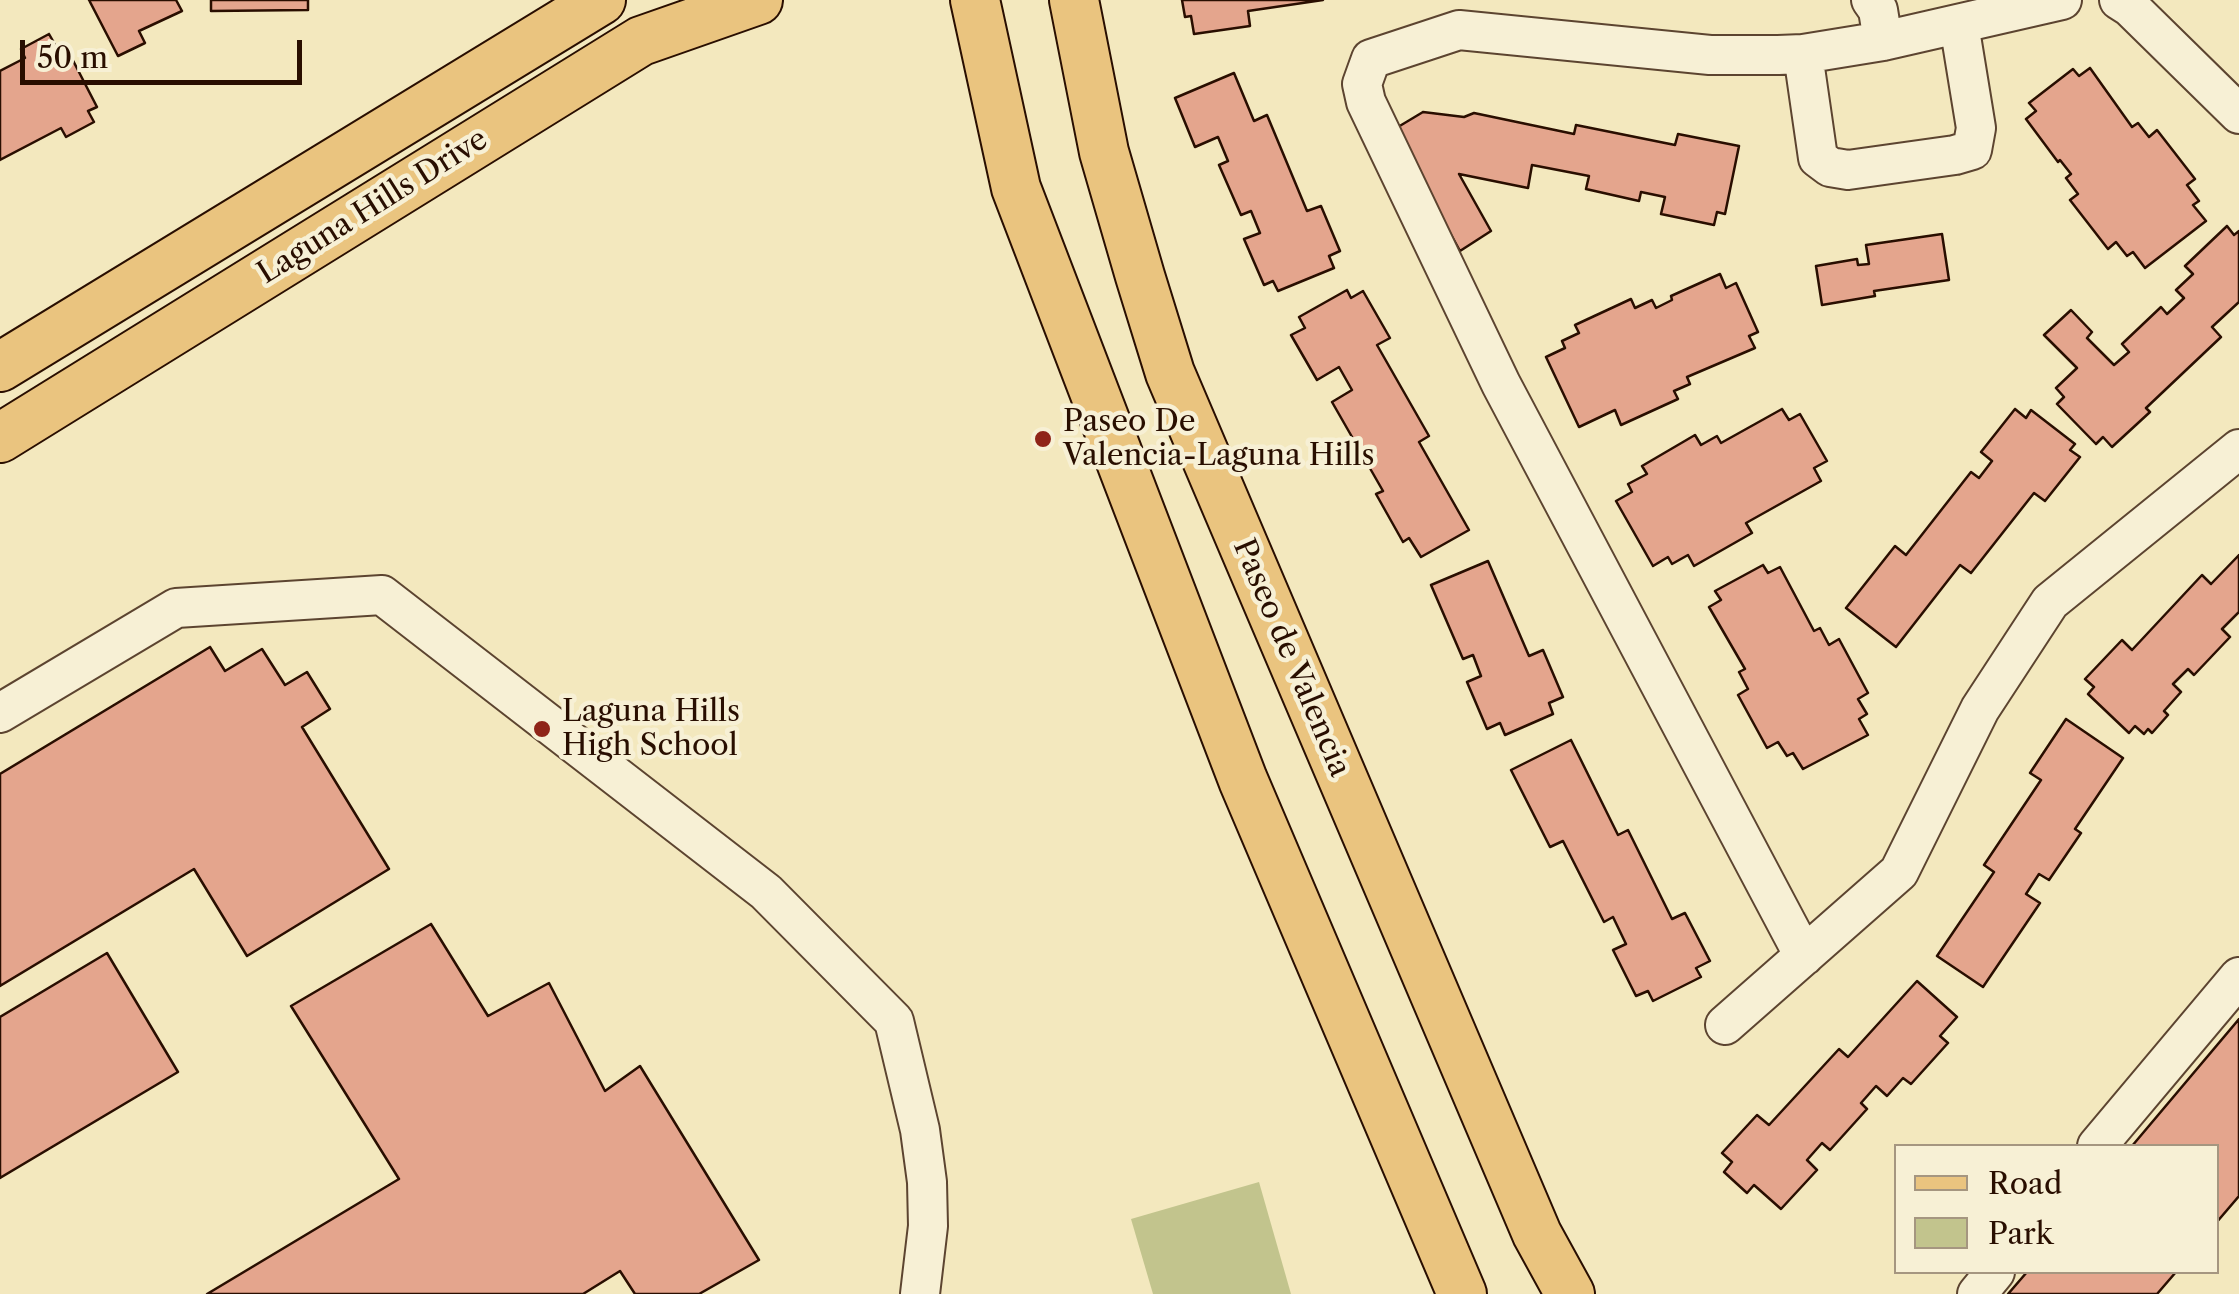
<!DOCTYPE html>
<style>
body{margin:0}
#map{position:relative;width:2239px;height:1294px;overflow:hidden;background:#f3e8be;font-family:"Libre Caslon Text",serif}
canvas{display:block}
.legend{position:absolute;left:1894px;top:1144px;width:325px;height:130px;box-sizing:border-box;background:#f7f0d5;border:2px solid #a59680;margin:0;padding:12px 18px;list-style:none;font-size:30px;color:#290e00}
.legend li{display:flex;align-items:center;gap:20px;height:50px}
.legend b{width:50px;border:2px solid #a59680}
.scale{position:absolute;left:20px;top:40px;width:282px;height:45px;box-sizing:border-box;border:5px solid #290e00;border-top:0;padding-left:12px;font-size:30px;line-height:35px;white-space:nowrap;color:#290e00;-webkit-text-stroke:8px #f7f0d5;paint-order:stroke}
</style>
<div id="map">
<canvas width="2239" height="1294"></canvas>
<ul class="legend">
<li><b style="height:12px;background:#eac47f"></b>Road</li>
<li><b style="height:28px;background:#c2c48d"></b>Park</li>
</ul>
<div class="scale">50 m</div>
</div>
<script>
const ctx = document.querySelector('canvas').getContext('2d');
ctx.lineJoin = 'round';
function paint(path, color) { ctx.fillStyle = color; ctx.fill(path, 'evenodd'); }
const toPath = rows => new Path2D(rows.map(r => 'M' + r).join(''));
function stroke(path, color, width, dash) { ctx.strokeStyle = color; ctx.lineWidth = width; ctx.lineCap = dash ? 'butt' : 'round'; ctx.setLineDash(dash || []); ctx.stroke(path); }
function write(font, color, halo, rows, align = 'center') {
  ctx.font = font + ' "Libre Caslon Text",serif'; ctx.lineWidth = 9; ctx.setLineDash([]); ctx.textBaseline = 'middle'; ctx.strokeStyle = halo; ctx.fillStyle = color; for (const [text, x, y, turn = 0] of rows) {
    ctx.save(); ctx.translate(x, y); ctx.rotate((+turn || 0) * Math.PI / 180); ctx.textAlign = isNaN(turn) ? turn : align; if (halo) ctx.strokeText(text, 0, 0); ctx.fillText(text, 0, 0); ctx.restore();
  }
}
const green = toPath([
 [1259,1182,1291,1294,1153,1294,1131,1219]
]);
const building = toPath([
 [89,0,176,0,182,11,139,31,145,43,118,56,89,0],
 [211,0,308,0,308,10,211,11,211,0],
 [1182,0,1323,0,1248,11,1250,26,1194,34,1191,16,1185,17,1182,0],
 [49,34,57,48,65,45,97,107,88,111,94,122,66,137,61,128,0,160,0,71,25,58,21,49,49,34],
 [2090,68,2132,127,2138,123,2149,137,2157,130,2195,179,2187,185,2199,201,2193,205,2206,221,2145,268,2133,252,2127,256,2116,242,2108,249,2070,200,2078,194,2066,178,2071,174,2060,160,2058,162,2026,119,2036,111,2029,103,2073,69,2079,76,2090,68],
 [1234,73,1254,121,1267,115,1307,211,1321,206,1340,251,1329,256,1334,268,1278,291,1273,281,1264,285,1244,239,1260,233,1251,211,1241,215,1219,165,1228,161,1218,137,1195,147,1175,98,1234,73],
 [1423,112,1464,117,1474,113,1574,134,1576,125,1675,145,1678,134,1739,146,1725,214,1717,212,1714,225,1661,214,1665,197,1641,192,1639,201,1586,189,1589,176,1532,165,1528,188,1459,174,1491,231,1460,251,1393,130,1423,112],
 [2227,226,2234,235,2239,231,2239,302,2212,327,2221,337,2146,408,2150,412,2112,447,2103,437,2096,444,2057,404,2064,397,2056,388,2077,368,2044,335,2071,310,2092,332,2087,338,2114,365,2129,352,2122,344,2161,307,2167,314,2184,298,2176,290,2193,274,2185,266,2227,226],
 [1942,234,1949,280,1874,291,1875,296,1822,305,1816,266,1857,259,1858,265,1869,264,1866,245,1942,234],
 [1720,274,1726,288,1736,283,1758,332,1749,336,1755,348,1687,377,1690,384,1674,391,1678,399,1621,425,1615,410,1579,427,1546,357,1565,348,1562,341,1579,333,1575,325,1631,299,1635,308,1652,300,1656,308,1672,300,1671,296,1720,274],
 [1347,290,1351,298,1363,291,1390,338,1377,345,1429,436,1419,442,1469,530,1421,557,1409,538,1403,542,1376,494,1383,491,1332,402,1352,390,1339,367,1317,380,1291,335,1305,328,1299,317,1347,290],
 [1782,409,1789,420,1800,414,1827,461,1814,468,1821,481,1746,523,1752,533,1694,566,1688,555,1672,564,1668,557,1653,566,1616,501,1632,492,1628,484,1647,474,1642,466,1695,435,1701,445,1717,436,1721,443,1782,409],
 [2015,409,2026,418,2031,410,2075,444,2070,450,2080,457,2045,501,2034,493,1971,573,1960,565,1896,647,1846,608,1895,546,1906,555,1971,472,1979,478,1992,461,1981,452,2015,409],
 [2239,555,2239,612,2222,629,2230,637,2194,675,2188,669,2173,684,2181,692,2164,711,2168,715,2152,733,2148,729,2144,734,2135,726,2129,733,2088,694,2094,687,2085,679,2122,640,2132,650,2202,575,2211,584,2239,555],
 [1488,561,1529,656,1543,650,1563,697,1549,703,1553,714,1505,735,1500,723,1487,729,1467,682,1481,676,1473,655,1463,659,1431,585,1488,561],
 [1763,565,1768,573,1780,567,1814,631,1820,628,1829,645,1839,639,1868,693,1858,699,1867,714,1859,719,1868,735,1803,769,1793,753,1787,756,1778,742,1767,748,1738,695,1748,689,1739,672,1745,669,1709,607,1721,600,1715,591,1763,565],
 [210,647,225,671,262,649,285,685,307,672,330,709,302,727,389,869,247,956,194,869,0,986,0,774,210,647],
 [2066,719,2123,758,2075,829,2081,833,2049,880,2039,874,2026,894,2040,903,1983,987,1937,956,1994,872,1984,865,2041,780,2030,773,2066,719],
 [1571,740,1618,835,1628,830,1672,919,1685,913,1710,961,1696,968,1701,977,1653,1001,1648,991,1636,996,1613,950,1626,944,1613,917,1604,922,1563,841,1550,847,1511,770,1571,740],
 [431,924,488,1016,549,983,605,1091,640,1066,759,1260,699,1294,635,1294,620,1271,583,1294,207,1294,399,1179,291,1006,431,924],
 [107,953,178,1072,0,1178,0,1017,107,953],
 [1917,981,1957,1017,1940,1036,1948,1043,1911,1084,1903,1078,1887,1096,1876,1086,1861,1103,1867,1109,1830,1150,1822,1143,1807,1160,1817,1170,1781,1209,1754,1185,1747,1193,1724,1172,1732,1162,1722,1153,1757,1115,1769,1125,1839,1049,1848,1057,1917,981],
 [2239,1019,2239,1196,2216,1223,2216,1146,2132,1146,2239,1019],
 [2027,1272,2176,1272,2157,1294,2008,1294,2027,1272]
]);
const minor = toPath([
 [1871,0,1878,10,1883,41],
 [2119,0,2130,7,2239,114],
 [1803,54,1818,158,1830,167,1848,170,1955,155,1972,150,1976,128,1959,24],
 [0,713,176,608,382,595,766,892,894,1021,920,1130,927,1182,928,1226,920,1294],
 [1804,956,1501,384,1366,102,1362,84,1371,59,1459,30,1710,55,1778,55,1803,54,1883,41,2062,0],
 [1725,1025,1899,872,1980,709,2050,602,2239,449],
 [2097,1146,2239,977],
 [1977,1294,1995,1272]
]);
const major = toPath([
 [975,0,1016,188,1243,780,1462,1294],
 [1074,0,1104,152,1140,276,1170,373,1537,1234,1570,1294],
 [0,367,601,0],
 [0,438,641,41,758,0]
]);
const markers = [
 [1043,439,10,"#8f2418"],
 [542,729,10,"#8f2418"]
];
const streetNames = [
 ["Laguna Hills Drive",373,207,-32],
 ["Paseo de Valencia",1291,658,67]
];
const poiNames = [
 ["Paseo De",1063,422],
 ["Valencia-Laguna Hills",1063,456],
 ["Laguna Hills",562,712],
 ["High School",562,746]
];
paint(green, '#c2c48d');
paint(building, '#e4a58d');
stroke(building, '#290e00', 2.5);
stroke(minor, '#5c4430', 42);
stroke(major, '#290e00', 52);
stroke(minor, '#f7f0d5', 38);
stroke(major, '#eac47f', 48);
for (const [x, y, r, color] of markers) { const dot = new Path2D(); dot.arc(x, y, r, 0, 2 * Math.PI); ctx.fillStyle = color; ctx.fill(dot); stroke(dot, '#f7f0d5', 4); }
write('30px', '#290e00', '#f7f0d5', streetNames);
write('30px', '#290e00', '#f7f0d5', poiNames, 'left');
</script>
